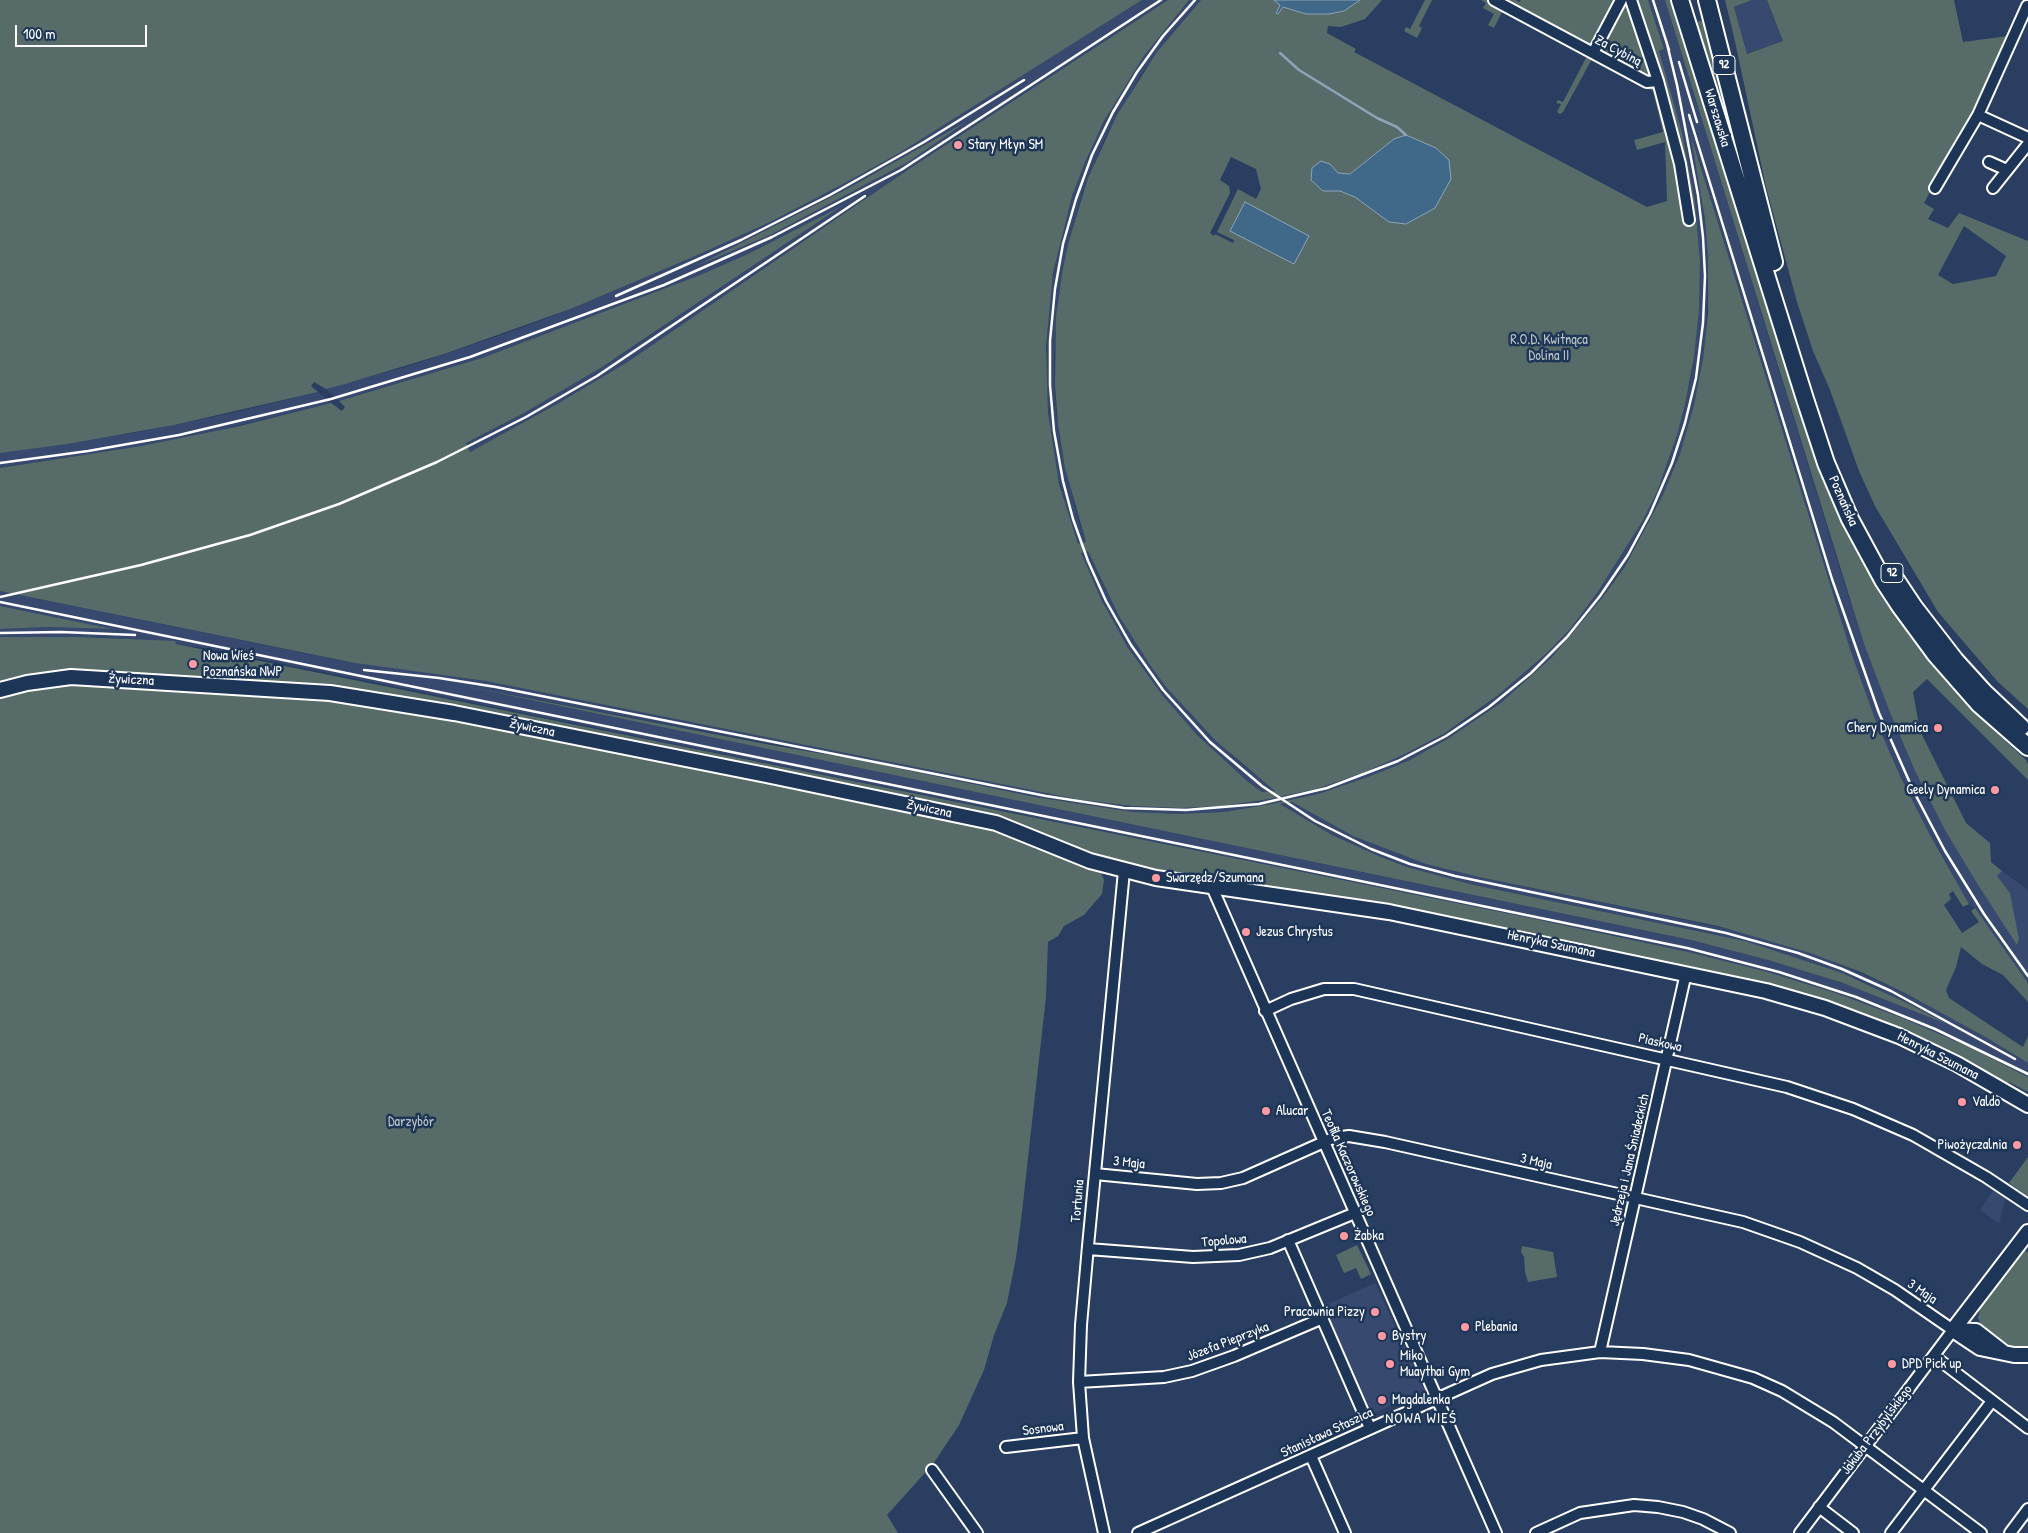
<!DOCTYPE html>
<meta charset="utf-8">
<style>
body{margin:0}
#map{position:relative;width:2028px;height:1533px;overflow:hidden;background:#293e61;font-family:"Patrick Hand",sans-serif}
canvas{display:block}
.scale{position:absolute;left:15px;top:25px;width:132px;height:22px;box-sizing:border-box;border:2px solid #fff;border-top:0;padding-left:6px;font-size:15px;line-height:18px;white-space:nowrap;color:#fff;-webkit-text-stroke:4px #1d3557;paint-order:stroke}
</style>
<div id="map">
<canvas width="2028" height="1533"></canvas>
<div class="scale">100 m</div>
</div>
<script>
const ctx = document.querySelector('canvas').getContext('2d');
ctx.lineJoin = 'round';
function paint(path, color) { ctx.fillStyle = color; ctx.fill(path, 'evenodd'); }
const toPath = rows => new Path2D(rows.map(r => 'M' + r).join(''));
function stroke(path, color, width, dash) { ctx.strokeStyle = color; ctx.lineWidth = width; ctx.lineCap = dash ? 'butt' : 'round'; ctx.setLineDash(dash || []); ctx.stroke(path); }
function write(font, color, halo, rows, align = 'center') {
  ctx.font = font + ' "Patrick Hand",sans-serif'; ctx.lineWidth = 5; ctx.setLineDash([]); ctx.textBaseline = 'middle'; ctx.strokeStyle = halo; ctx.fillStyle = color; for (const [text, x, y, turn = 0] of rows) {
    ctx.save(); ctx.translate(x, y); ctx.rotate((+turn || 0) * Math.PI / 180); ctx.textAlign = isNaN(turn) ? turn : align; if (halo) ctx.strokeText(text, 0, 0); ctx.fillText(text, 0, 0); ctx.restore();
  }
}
const built = toPath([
 [1142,0,1168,0,912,167,626,363,557,404,474,450,66,579,465,444,524,413,621,355,838,209,750,253,700,275,482,358,339,401,326,389,412,365,510,332,573,308,693,257,770,222,845,183,901,152],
 [1189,0,1201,0,1166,41,1139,78,1104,140,1083,191,1068,244,1058,301,1054,358,1056,412,1062,452,1076,511,1088,551,1119,616,1150,665,1190,714,1239,762,1275,790,1264,793,1247,781,1217,755,1178,715,1140,666,1115,627,1086,566,1069,519,1056,470,1049,425,1046,361,1049,299,1059,246,1072,196,1092,145,1119,93,1150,46],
 [1648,0,1665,0,1842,576,1864,644,1889,710,1915,771,1946,832,1978,885,2017,944,2019,939,2010,893,1997,876,2002,871,2028,890,2028,983,1975,908,1969,904,1930,835,1901,778,1875,719,1850,649,1827,580,1693,143,1703,199,1708,258,1706,332,1701,374,1690,421,1680,454,1663,495,1624,567,1602,598,1552,657,1502,702,1449,738,1408,761,1365,778,1318,794,1271,804,1224,812,1180,814,1133,812,1035,797,853,759,475,688,1691,940,1768,960,1840,982,1940,1021,1876,988,1842,973,1745,941,1474,885,1407,867,1381,857,1332,835,1280,804,1292,802,1353,836,1426,864,1479,877,1733,930,1778,942,1828,959,1907,994,1987,1038,2028,1063,2028,1077,1971,1048,1905,1019,1836,993,1764,971,1612,935,206,648,160,642,101,637,0,637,0,629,47,627,108,629,0,606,0,591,343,661,486,681,1081,800,1133,806,1179,808,1223,806,1269,799,1316,789,1363,773,1405,754,1445,733,1471,716,1497,696,1548,652,1571,628,1597,593,1642,522,1657,492,1677,435,1692,372,1699,311,1700,261,1695,203,1659,51,1664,49],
 [1752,0,1767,0,1783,41,1747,54,1734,7],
 [318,392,331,403,212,432,141,446,0,468,0,453,138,432,237,412],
 [1994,1189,2006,1197,1999,1224,1980,1210],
 [1375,1283,1425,1391,1370,1415,1321,1307]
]);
const green = toPath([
 [0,0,1142,0,901,152,845,183,770,222,693,257,573,308,444,354,345,384,326,389,314,382,311,386,318,392,174,425,67,444,0,453],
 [1168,0,1189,0,1143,57,1104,121,1086,160,1072,196,1053,273,1046,346,1048,413,1059,484,1078,544,1086,542,1065,468,1058,425,1055,384,1056,317,1062,274,1068,244,1088,178,1117,115,1157,52,1201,0,1274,0,1281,5,1276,12,1278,14,1283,7,1295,11,1344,11,1360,0,1382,0,1365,19,1341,27,1328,26,1327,33,1356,49,1354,52,1647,207,1667,201,1665,142,1637,150,1634,140,1663,132,1653,91,1592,59,1563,112,1560,114,1557,112,1561,104,1556,103,1558,100,1563,102,1587,56,1503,10,1494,28,1488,25,1494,14,1483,8,1486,3,1481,0,1516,0,1519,2,1521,0,1648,0,1664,49,1659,51,1682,133,1695,203,1700,261,1699,311,1694,357,1685,404,1677,435,1657,492,1642,522,1597,593,1571,628,1548,652,1497,696,1445,733,1405,754,1363,773,1316,789,1269,799,1223,806,1179,808,1133,806,1081,800,486,681,355,663,0,591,0,468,141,446,240,426,331,403,342,411,345,407,339,401,482,358,700,275,750,253,842,206,602,367,524,413,466,443,470,452,557,404,626,363,912,167],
 [1394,139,1436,148,1448,160,1451,179,1389,222,1355,197,1340,191,1322,190,1330,164,1338,173,1350,174],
 [1231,157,1256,169,1261,189,1256,199,1238,189,1217,232,1234,240,1233,243,1215,234,1214,236,1210,233,1230,193,1229,186,1220,180],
 [1088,551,1119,616,1150,665,1167,688,1216,741,1275,791,1262,792,1247,781,1197,735,1163,696,1128,648,1102,601,1081,553],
 [1425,0,1432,0,1419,26,1422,28,1417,38,1404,31,1406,27,1410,29],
 [1665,0,1672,0,1867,565,1921,652,1970,708,2026,760,2028,765,2028,780,1927,679,1913,692,1920,731,1966,823,1990,843,1991,862,2002,871,1997,876,2010,893,2019,939,2017,945,1978,885,1946,832,1915,771,1889,710,1864,644],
 [1725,0,1752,0,1734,7,1747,54,1783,41,1767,0,1954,0,1963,42,2008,36,1984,93,1924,203,1934,209,1928,219,1948,228,1959,213,2028,241,2028,709,1998,682,1938,612,1875,506,1859,471,1830,390,1813,351,1797,302,1766,187,1734,37],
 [1964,226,2006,256,1996,276,1953,284,1938,275],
 [1707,19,1754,210,1693,23],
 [969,120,908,162,838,199,770,235,696,266,849,188],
 [1691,136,1850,649,1875,719,1901,778,1930,835,1969,904,1963,907,1953,891,1949,894,1951,899,1944,905,1962,933,1979,922,1971,911,1975,908,2028,983,2028,1002,2003,975,1982,964,1961,947,1956,967,1946,990,1949,998,2023,1047,2028,1036,2028,1063,1987,1038,1907,994,1861,972,1810,953,1718,926,1479,877,1426,864,1353,836,1292,802,1280,804,1332,835,1381,857,1407,867,1474,885,1745,941,1842,973,1909,1004,1947,1024,1840,982,1768,960,1691,940,459,685,771,745,853,759,1035,797,1133,812,1180,814,1224,812,1271,804,1318,794,1365,778,1408,761,1449,738,1502,702,1552,657,1602,598,1624,568,1663,495,1680,454,1694,405,1703,359,1708,313,1708,258,1705,219],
 [0,606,112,629,47,627,0,629],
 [0,637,79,637,175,641,176,644,1535,919,1688,952,1764,971,1836,993,1905,1019,1971,1048,2028,1077,2028,1092,2009,1082,2008,1083,2001,1080,1999,1083,1940,1051,1885,1025,1854,1013,1772,988,1688,969,1421,913,1266,890,1266,887,1246,883,1232,881,1231,885,1137,870,1089,856,1013,825,984,816,462,711,317,688,176,679,176,683,330,693,423,707,986,821,1007,827,1033,838,1035,850,1038,847,1100,870,1104,880,1102,894,1084,915,1064,926,1058,936,1048,942,1046,997,1022,1212,1016,1258,1007,1303,994,1335,984,1370,959,1425,933,1464,887,1515,898,1533,0,1533],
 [2028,1157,2028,1196,2009,1183],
 [1357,1245,1371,1274,1361,1279,1356,1268,1344,1273,1336,1255],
 [1522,1246,1553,1252,1557,1277,1528,1282,1525,1272,1524,1257,1521,1252],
 [2024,1249,2028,1253,2028,1349,2013,1347,1990,1334,1981,1325,1978,1318,1981,1304]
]);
const water = toPath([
 [1274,0,1360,0,1344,11,1329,14,1306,14,1283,7,1278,14,1276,13,1280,5,1274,0],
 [1406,135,1436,148,1449,160,1451,179,1435,208,1406,224,1389,222,1355,197,1340,191,1323,191,1311,180,1312,168,1321,161,1330,164,1338,173,1350,174,1394,139,1406,135],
 [1245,202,1309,236,1294,264,1230,231,1245,202]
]);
const stream = toPath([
 [1280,53,1299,70,1377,118,1397,127,1406,135]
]);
const minor = toPath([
 [1494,0,1647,82,1658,81],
 [1631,0,1658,81,1680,164,1689,220],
 [1593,53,1621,0],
 [1978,115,2028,138],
 [1989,162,2007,170],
 [1935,188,1978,115,2027,6,2028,7],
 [1993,188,2028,144],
 [1212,887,1496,1533],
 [1265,1011,1291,999,1324,989,1354,989,1787,1087,1853,1109,1913,1135,1986,1177,2028,1205],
 [1095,1174,1197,1184,1221,1183,1243,1178,1333,1138,1349,1136,1385,1142,1743,1222,1800,1242,1857,1268,1895,1290,1953,1330,1800,1533],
 [1288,1240,1370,1428],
 [1088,1249,1193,1257,1239,1255,1270,1248,1355,1213],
 [1600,1352,1686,973],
 [1934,1356,2028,1428],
 [1079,1382,1164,1377,1192,1371,1234,1356,1323,1318],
 [1006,1447,1083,1438],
 [1311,1456,1345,1533],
 [932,1470,977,1533],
 [1819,1507,1853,1533],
 [1104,1533,1083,1438,1079,1382,1081,1325,1088,1246,1124,871],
 [1138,1533,1492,1374,1541,1360,1600,1352,1643,1354,1689,1360,1753,1378,1782,1391,1833,1422,1981,1533],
 [1536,1533,1580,1513,1634,1505,1658,1507,1683,1512,1703,1519,1730,1533],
 [1891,1533,1992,1401],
 [2010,1533,2028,1509]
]);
const tertiary = toPath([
 [0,690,27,683,71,677,330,693,454,713,766,775,996,823,1090,861,1156,878,1389,912,1766,991,1825,1008,1899,1036,1957,1064,2028,1105],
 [1953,1330,2028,1232],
 [1953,1330,1980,1348,2014,1355,2028,1355],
 [1953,1330,1976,1331,2003,1352]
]);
const primary = toPath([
 [1680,0,1805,399,1826,463,1850,519,1883,580,1900,606,1936,655,1979,704,2028,747],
 [1707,0,1774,262],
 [1896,580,1914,607,1955,660,1984,692,2021,727]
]);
const rail = toPath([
 [1195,0,1163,36,1137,72,1113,112,1092,155,1076,199,1063,244,1055,289,1050,341,1050,385,1054,431,1063,481,1073,519,1088,561,1106,601,1131,645,1163,690,1210,742,1262,786,1315,821,1371,849,1410,864,1455,876,1726,933,1798,953,1842,969,1891,991,2015,1059],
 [1653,0,1669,50],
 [1679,62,1697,122],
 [1689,115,1832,579,1879,713,1914,792,1945,851,1984,914,2028,976],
 [616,296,741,240,830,195,924,142,1024,80],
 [0,463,88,451,179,435,331,399,470,357,664,285,772,237,901,170,1161,0],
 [0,597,141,565,250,535,339,504,437,462,526,417,597,376,865,196],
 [0,602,1687,948,1779,972,1856,997,1935,1029,2028,1074],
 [0,633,61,632,135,635],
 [364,670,439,678,496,687,1046,796,1124,808,1186,810,1259,804,1327,788,1398,761,1446,736,1489,707,1531,673,1567,637,1600,596,1628,555,1650,514,1672,463,1685,423,1696,378,1703,323,1705,276,1703,237,1698,195,1677,85,1667,44]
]);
const markers = [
 [958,145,5,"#ff9aa2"],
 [193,664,5,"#ff9aa2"],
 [1938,728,5,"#ff9aa2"],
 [1995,790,5,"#ff9aa2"],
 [1156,878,5,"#ff9aa2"],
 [1246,932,5,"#ff9aa2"],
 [1962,1102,5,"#ff9aa2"],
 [1266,1111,5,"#ff9aa2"],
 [2017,1145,5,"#ff9aa2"],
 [1344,1236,5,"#ff9aa2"],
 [1375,1312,5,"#ff9aa2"],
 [1465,1327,5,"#ff9aa2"],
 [1382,1336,5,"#ff9aa2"],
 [1390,1364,5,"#ff9aa2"],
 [1892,1364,5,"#ff9aa2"],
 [1382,1400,5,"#ff9aa2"]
];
const shields = [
 [1724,65,22],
 [1892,573,22]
];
const shieldNames = [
 ["92",1724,65],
 ["92",1892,573]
];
const streetNames = [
 ["Za Cybiną",1618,51,28],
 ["Warszawska",1717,118,73],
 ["Poznańska",1843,501,66],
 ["Żywiczna",131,680,3],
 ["Żywiczna",532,728,12],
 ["Żywiczna",929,809,12],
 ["Henryka Szumana",1551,944,12],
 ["Piaskowa",1660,1043,13],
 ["Henryka Szumana",1938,1056,27],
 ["Jędrzeja i Jana Śniadeckich",1630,1160,-77],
 ["3 Maja",1536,1162,13],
 ["3 Maja",1129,1163,6],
 ["Teofila Kaczorowskiego",1348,1163,66],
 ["Tortunia",1078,1201,-85],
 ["Topolowa",1224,1241,-5],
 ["3 Maja",1922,1292,34],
 ["Józefa Pieprzyka",1228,1342,-21],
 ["Sosnowa",1043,1429,-7],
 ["Jakuba Przybylskiego",1877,1430,-53],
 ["Stanisława Staszica",1327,1433,-25]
];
const poiNames = [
 ["Stary Młyn SM",968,145],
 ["Nowa Wieś",203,656],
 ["Poznańska NWP",203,672],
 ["Chery Dynamica",1928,728,"right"],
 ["Geely Dynamica",1985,790,"right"],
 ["Swarzędz/Szumana",1166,878],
 ["Jezus Chrystus",1256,932],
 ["Valdo",1972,1102],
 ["Alucar",1276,1111],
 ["Piwożyczalnia",2007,1145,"right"],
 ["Żabka",1354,1236],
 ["Pracownia Pizzy",1365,1312,"right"],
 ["Plebania",1475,1327],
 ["Bystry",1392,1336],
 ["Miko",1400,1356],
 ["Muaythai Gym",1400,1372],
 ["DPD Pick up",1902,1364],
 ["Magdalenka",1392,1400]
];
const parkNames = [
 ["R.O.D. Kwitnąca",1549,340],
 ["Dolina II",1549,356],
 ["Darzybór",411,1122]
];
const neighbourhoodNames = [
 ["NOWA WIEŚ",1421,1419]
];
paint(built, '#37496e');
paint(green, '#576c68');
paint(water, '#406888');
stroke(water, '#8ca4b8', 1);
stroke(stream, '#8ca4b8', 2.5);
stroke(minor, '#fff', 14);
stroke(tertiary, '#fff', 18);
stroke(primary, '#fff', 20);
stroke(minor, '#1d3557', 10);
stroke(tertiary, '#1d3557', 14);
stroke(primary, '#1d3557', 16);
stroke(rail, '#fff', 2.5);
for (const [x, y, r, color] of markers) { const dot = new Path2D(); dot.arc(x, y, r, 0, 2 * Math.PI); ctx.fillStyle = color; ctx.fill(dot); stroke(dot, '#1d3557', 2); }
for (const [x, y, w] of shields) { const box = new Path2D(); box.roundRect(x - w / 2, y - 9.5, w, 19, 4); ctx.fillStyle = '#1d3557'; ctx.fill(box); stroke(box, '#fff', 1); }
write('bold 12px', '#fff', null, shieldNames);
write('14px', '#fff', '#1d3557', streetNames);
write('14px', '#fff', '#1d3557', poiNames, 'left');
write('14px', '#bcc4c3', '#1d3557', parkNames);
ctx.letterSpacing = '1px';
write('15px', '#fff', '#1d3557', neighbourhoodNames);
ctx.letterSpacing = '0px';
</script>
